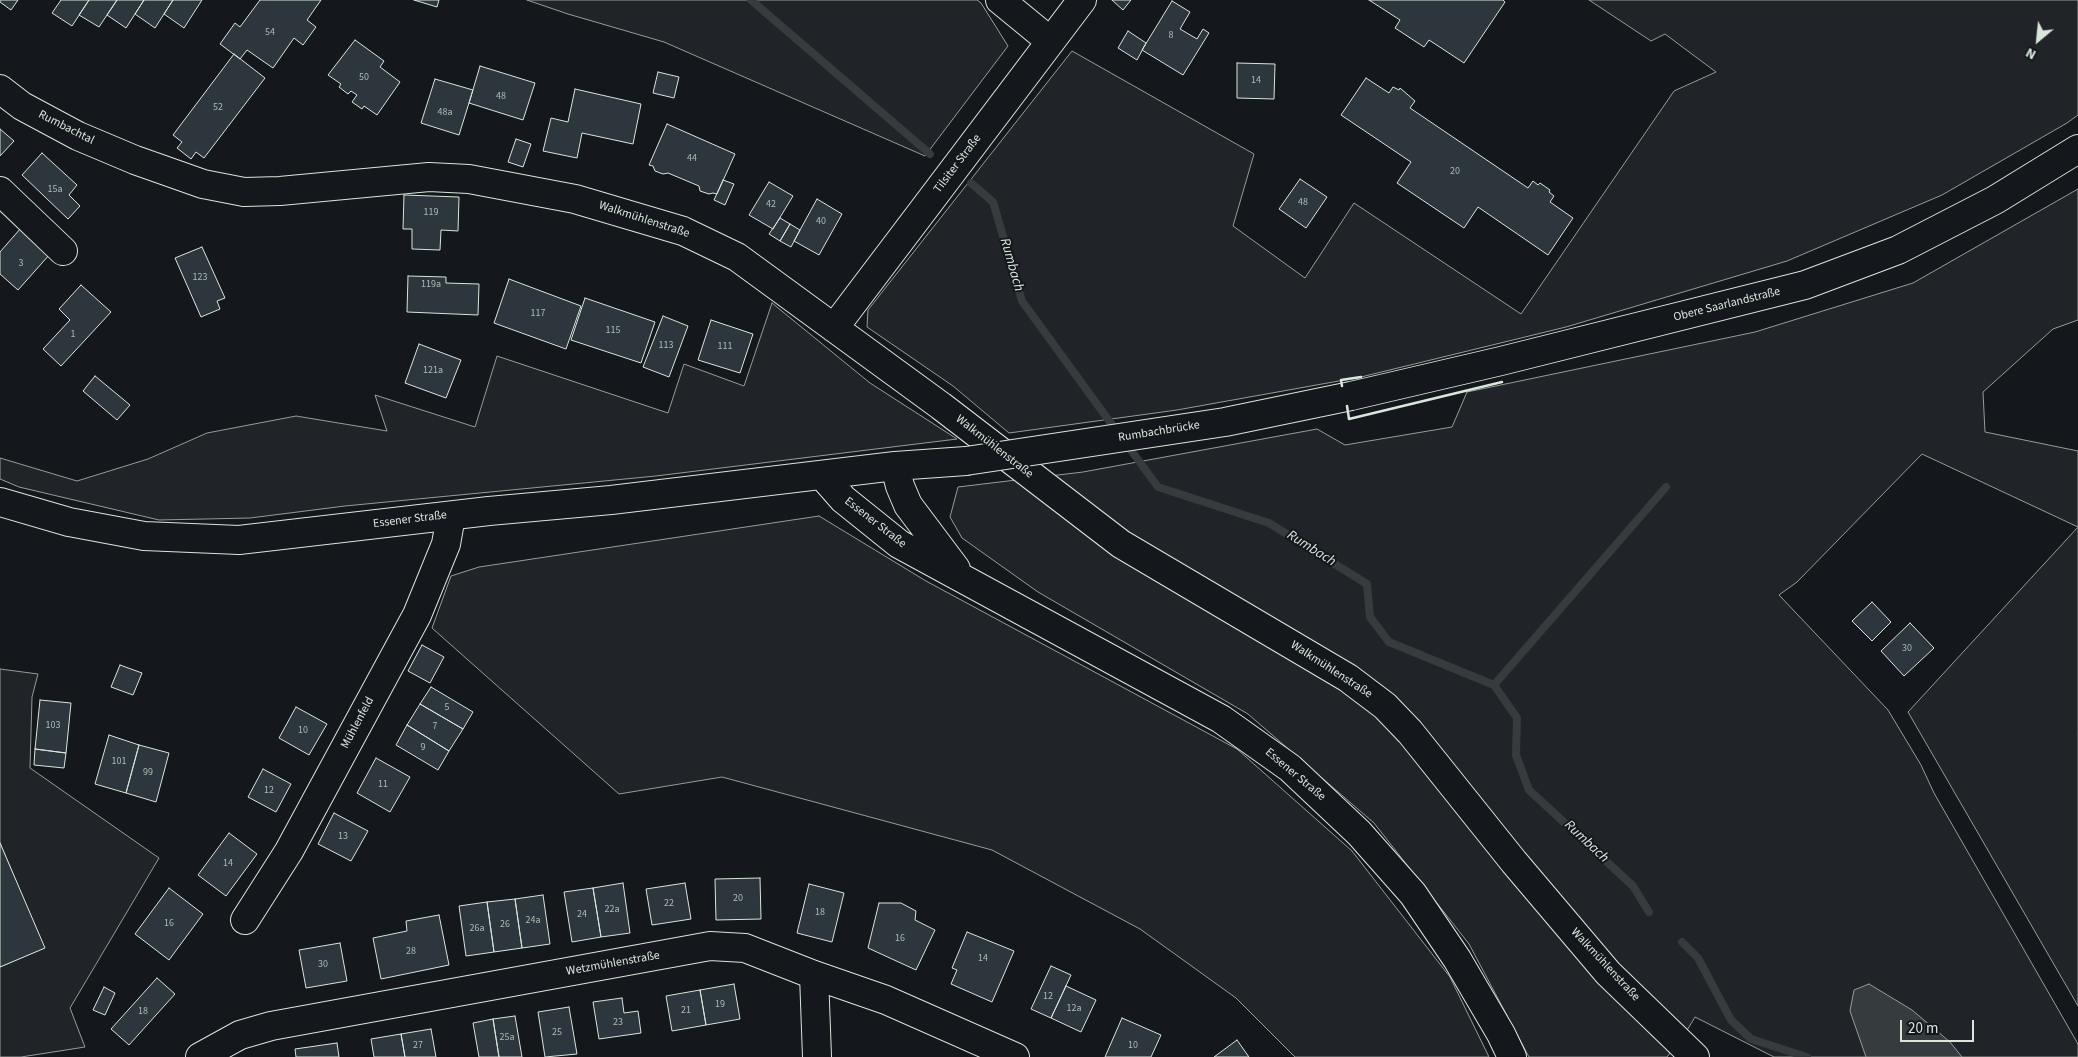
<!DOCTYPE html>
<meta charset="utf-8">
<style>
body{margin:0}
#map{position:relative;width:2078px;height:1057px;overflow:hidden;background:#14181c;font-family:"Source Sans 3",sans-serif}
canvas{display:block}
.north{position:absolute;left:2013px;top:15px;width:50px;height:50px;-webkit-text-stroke:4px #14181c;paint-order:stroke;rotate:208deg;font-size:14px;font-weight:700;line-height:20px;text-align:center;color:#d8e6dc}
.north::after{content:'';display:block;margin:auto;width:18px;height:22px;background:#d8e6dc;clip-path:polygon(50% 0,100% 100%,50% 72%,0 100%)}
.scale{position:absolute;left:1900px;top:1020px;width:74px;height:22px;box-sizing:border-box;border:2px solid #d8e6dc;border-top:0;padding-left:6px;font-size:15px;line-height:18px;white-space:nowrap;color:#d8e6dc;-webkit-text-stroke:4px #14181c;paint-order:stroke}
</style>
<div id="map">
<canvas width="2078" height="1057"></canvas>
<div class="north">N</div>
<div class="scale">20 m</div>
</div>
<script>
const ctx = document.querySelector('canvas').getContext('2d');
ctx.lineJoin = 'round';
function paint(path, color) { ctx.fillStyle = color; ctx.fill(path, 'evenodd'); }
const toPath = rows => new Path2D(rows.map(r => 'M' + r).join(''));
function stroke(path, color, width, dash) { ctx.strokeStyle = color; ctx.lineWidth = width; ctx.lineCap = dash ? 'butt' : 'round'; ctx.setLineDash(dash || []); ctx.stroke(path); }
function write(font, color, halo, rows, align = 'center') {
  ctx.font = font + ' "Source Sans 3",sans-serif'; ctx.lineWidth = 4; ctx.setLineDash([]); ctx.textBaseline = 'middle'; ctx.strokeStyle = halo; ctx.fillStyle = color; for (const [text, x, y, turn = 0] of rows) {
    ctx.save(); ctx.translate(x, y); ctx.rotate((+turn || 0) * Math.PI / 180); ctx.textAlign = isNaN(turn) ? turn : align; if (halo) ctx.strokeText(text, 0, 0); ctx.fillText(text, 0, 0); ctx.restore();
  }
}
const green = toPath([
 [527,0,977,0,981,3,1008,46,925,156,664,42,568,14,527,0],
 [1589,0,2078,0,2078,115,2067,123,1942,195,1787,261,1566,327,1361,377,1177,410,1009,433,953,386,867,327,868,310,1072,51,1254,154,1233,226,1305,278,1354,203,1521,314,1674,91,1716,72,1665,34,1651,41,1589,0],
 [2078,189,2078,320,2053,329,1983,392,1985,432,2078,451,2078,1006,1908,712,2078,527,1922,454,1797,582,1779,595,1888,710,1921,765,1934,793,2078,1044,2078,1057,1774,1057,1695,1017,1686,1032,1667,1057,1529,1057,1469,944,1374,823,1248,714,1038,592,962,538,950,517,958,487,1083,472,1317,429,1345,445,1452,427,1467,392,1755,332,1913,283,2078,189],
 [772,303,870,383,957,439,656,476,345,506,250,518,159,520,19,487,0,479,0,458,77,481,148,459,207,433,296,416,387,431,375,395,475,427,497,356,668,413,684,364,744,386,772,303],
 [819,516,926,581,1237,749,1352,851,1450,977,1489,1057,1295,1057,1236,998,1140,929,992,850,722,777,619,794,432,628,451,576,479,567,819,516],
 [0,669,38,674,32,697,30,768,159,858,70,1008,85,1047,21,1057,0,1057,0,967,44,948,0,843,0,669]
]);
const water = toPath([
 [1869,984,1912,1010,1950,1042,1962,1057,1866,1057,1850,1011,1854,990,1869,984]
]);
const stream = toPath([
 [751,0,930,154],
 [971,183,993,202,1022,301,1118,433],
 [1125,442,1158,487,1269,523,1367,584,1370,617,1389,642,1494,685,1517,718,1516,755,1529,790,1633,886,1649,912],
 [1494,685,1666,487],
 [1682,942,1698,958,1731,1020,1751,1039,1807,1057]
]);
const building = toPath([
 [0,0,18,0,11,10,0,2,0,0],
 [61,0,89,0,72,26,52,13,61,0],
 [89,0,117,0,99,27,79,15,89,0],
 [117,0,144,0,126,28,107,15,117,0],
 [144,0,173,0,155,28,135,14,144,0],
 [173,0,202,0,184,28,164,14,173,0],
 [260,0,321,0,307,20,316,27,303,45,294,38,273,68,247,50,240,59,220,44,235,23,240,27,260,0],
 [414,0,439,0,437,7,414,0],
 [1112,0,1131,0,1123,10,1112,0],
 [1369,0,1503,0,1505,2,1464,63,1429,40,1424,47,1395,28,1400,20,1369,0],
 [1172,1,1190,12,1180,29,1197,39,1203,29,1209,33,1183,75,1142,50,1172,1],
 [1128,31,1146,43,1137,60,1118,48,1128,31],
 [355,40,384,61,380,67,400,82,377,115,364,106,362,109,352,102,357,95,351,91,348,94,339,87,341,84,328,75,355,40],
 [234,54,265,78,204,158,196,152,191,159,177,148,182,142,173,135,234,54],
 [1237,63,1275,64,1274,99,1237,98,1237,63],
 [480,66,535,83,523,120,469,103,480,66],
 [658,72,679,77,674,98,653,93,658,72],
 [1366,78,1389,93,1393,87,1399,90,1400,88,1415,101,1410,108,1528,188,1533,181,1538,185,1540,183,1550,190,1549,192,1554,196,1550,202,1573,218,1548,255,1478,207,1464,228,1397,183,1411,162,1341,115,1366,78],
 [435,79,473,90,459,135,421,123,435,79],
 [575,89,641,104,633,144,582,133,577,158,543,151,551,118,568,122,575,89],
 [667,124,735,154,717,194,713,193,709,194,700,191,699,186,668,173,663,174,655,171,653,166,649,165,667,124],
 [0,129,14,141,0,156,0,129],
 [516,139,531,144,523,167,508,162,516,139],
 [42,153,77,185,69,195,80,206,68,219,22,175,42,153],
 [1300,179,1327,197,1306,228,1279,209,1300,179],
 [723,180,734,184,725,205,714,200,723,180],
 [769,182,793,196,773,229,749,215,769,182],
 [404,195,459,197,458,231,441,230,440,250,412,249,412,229,403,229,404,195],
 [817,199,842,214,819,255,794,241,817,199],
 [780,218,790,224,780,241,769,234,780,218],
 [790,224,800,230,791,247,780,241,790,224],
 [21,228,50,254,18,290,0,274,0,252,21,228],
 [202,247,225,298,217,301,220,309,201,317,175,258,202,247],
 [408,276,446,277,446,283,479,284,478,315,407,312,408,276],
 [509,279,581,306,566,349,494,323,509,279],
 [81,285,111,312,61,366,43,349,70,320,59,309,81,285],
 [585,298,655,322,641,363,571,340,585,298],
 [663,316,688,326,669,377,643,367,663,316],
 [711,320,753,334,740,373,698,360,711,320],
 [419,344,461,360,446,398,405,383,419,344],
 [95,376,130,405,117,420,83,391,95,376],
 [1872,602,1891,622,1872,641,1852,621,1872,602],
 [1910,623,1934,648,1904,676,1881,651,1910,623],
 [422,645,444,657,430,683,408,671,422,645],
 [120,665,142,673,133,695,111,687,120,665],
 [431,687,473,712,463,729,420,704,431,687],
 [40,700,71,703,66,753,35,749,40,700],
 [420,704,463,729,449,751,407,725,420,704],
 [296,707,327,724,309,755,279,738,296,707],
 [407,725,449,751,438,770,396,745,407,725],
 [109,735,139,745,126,793,95,784,109,735],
 [139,745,169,753,156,802,126,793,139,745],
 [35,749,66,753,64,768,34,765,35,749],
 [376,758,410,777,390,812,357,793,376,758],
 [263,769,291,784,276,812,248,797,263,769],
 [334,813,368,831,351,861,318,844,334,813],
 [229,833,257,854,226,896,198,875,229,833],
 [0,843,45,948,0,967,0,843],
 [760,878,761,919,716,920,715,879,760,878],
 [623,883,630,933,601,937,593,888,623,883],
 [685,883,691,919,652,925,646,889,685,883],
 [809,884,844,893,832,942,797,933,809,884],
 [169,888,203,914,169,960,135,934,169,888],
 [593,888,601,937,572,942,564,892,593,888],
 [543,895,550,944,522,948,515,899,543,895],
 [515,899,522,948,494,952,487,902,515,899],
 [487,902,494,952,466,956,459,906,487,902],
 [879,903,901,903,916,911,915,920,935,930,916,970,868,948,879,903],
 [439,915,449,965,381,979,373,938,407,931,406,921,439,915],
 [967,932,1014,951,992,1002,951,984,957,970,952,968,967,932],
 [340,943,347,981,306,988,299,950,340,943],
 [1051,966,1071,975,1051,1018,1031,1009,1051,966],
 [157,978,175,994,129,1045,111,1029,157,978],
 [734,984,740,1019,706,1025,700,990,734,984],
 [1066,986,1096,1000,1081,1032,1051,1018,1066,986],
 [104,987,115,993,105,1015,93,1010,104,987],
 [700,990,706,1025,672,1031,666,996,700,990],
 [622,998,624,1013,638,1011,641,1033,599,1039,593,1002,622,998],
 [569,1007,577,1054,545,1057,538,1012,569,1007],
 [515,1016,522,1057,499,1057,493,1019,515,1016],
 [1122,1018,1161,1035,1151,1057,1105,1057,1122,1018],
 [493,1019,499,1057,479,1057,473,1023,493,1019],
 [431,1029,436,1057,405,1057,401,1034,431,1029],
 [401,1034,405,1057,374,1057,371,1039,401,1034],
 [1237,1040,1249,1057,1214,1057,1237,1040],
 [337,1043,339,1057,296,1057,295,1049,337,1043]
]);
const minor = toPath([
 [1000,0,1050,41],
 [0,89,22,106,78,136,135,160,203,184,244,192,280,191,429,177,469,179,575,199,683,231,737,257,941,406,1121,544,1348,678,1385,706,1410,732,1514,862,1608,973,1695,1057],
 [0,191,63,251],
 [834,328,1082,0],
 [245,920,289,851,417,615,446,544,451,516],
 [814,975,817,1057],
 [200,1057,240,1035,271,1026,710,946,745,948,814,975,886,1000,1015,1057]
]);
const major = toPath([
 [1351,396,1501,361,1805,285,1898,250,1995,200,2078,149],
 [895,466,900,486,908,505,956,569],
 [822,475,843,499,899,544,1221,719,1290,768,1359,833,1413,894,1457,959,1501,1034,1512,1057],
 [0,502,69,522,144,536,239,540,489,511,611,500,895,466,966,461]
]);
const majorBridge = toPath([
 [966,461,1225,422,1351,396]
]);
const wall = toPath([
 [1342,386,1341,380,1361,377],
 [1347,406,1349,419,1502,382]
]);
const numberNames = [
 ["54",270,33],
 ["8",1171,36],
 ["50",364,78],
 ["14",1256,81],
 ["48",501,97],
 ["52",218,108],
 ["48a",445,113],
 ["44",692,159],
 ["20",1455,172],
 ["15a",55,190],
 ["48",1303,203],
 ["42",771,205],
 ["119",431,213],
 ["40",821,222],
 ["3",21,264],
 ["123",200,278],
 ["119a",431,285],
 ["117",538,314],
 ["115",613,331],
 ["1",73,335],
 ["113",666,346],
 ["111",725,347],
 ["121a",433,371],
 ["30",1907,649],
 ["5",447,708],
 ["103",53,726],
 ["7",435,727],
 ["10",303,731],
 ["9",423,748],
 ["101",119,762],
 ["99",148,773],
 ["11",383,785],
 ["12",269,791],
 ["13",343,837],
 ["14",228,864],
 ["20",738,899],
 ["22",669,904],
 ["22a",612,910],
 ["18",820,913],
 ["24",582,915],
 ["24a",533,921],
 ["16",169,924],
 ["26",505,925],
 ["26a",477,929],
 ["16",900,939],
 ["28",411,952],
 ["14",983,959],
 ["30",323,965],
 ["12",1048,997],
 ["19",720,1005],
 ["12a",1074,1009],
 ["21",686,1011],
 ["18",143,1012],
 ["23",618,1023],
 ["25",557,1033],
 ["25a",507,1038],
 ["27",418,1046],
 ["10",1133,1046]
];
const streetNames = [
 ["Rumbachtal",66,128,27],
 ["Tilsiter Straße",958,164,-53],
 ["Walkmühlenstraße",644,220,18],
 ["Obere Saarlandstraße",1727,305,-14],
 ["Rumbachbrücke",1159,432,-9],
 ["Walkmühlenstraße",994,447,38],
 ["Essener Straße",410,520,-7],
 ["Essener Straße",875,523,38],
 ["Walkmühlenstraße",1331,670,33],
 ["Mühlenfeld",358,723,-62],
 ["Essener Straße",1295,775,40],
 ["Wetzmühlenstraße",613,964,-10],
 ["Walkmühlenstraße",1605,965,47]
];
const waterNames = [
 ["Rumbach",1011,265,74],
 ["Rumbach",1311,549,32],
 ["Rumbach",1586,842,43]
];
paint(green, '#202428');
stroke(green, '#939e99', 1);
paint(water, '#363b3e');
stroke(water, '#939e99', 1);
stroke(stream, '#363b3e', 8);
paint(building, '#2c363c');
stroke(building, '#d8e6dc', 1);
stroke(minor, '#d8e6dc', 30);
stroke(major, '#d8e6dc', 30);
stroke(minor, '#14181c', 28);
stroke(major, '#14181c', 28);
stroke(majorBridge, '#d8e6dc', 30, []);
stroke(majorBridge, '#14181c', 28);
stroke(wall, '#d8e6dc', 2.5);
write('10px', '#adbab4', null, numberNames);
write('12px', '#d8e6dc', '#14181c', streetNames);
write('italic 14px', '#d8e6dc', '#14181c', waterNames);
</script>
